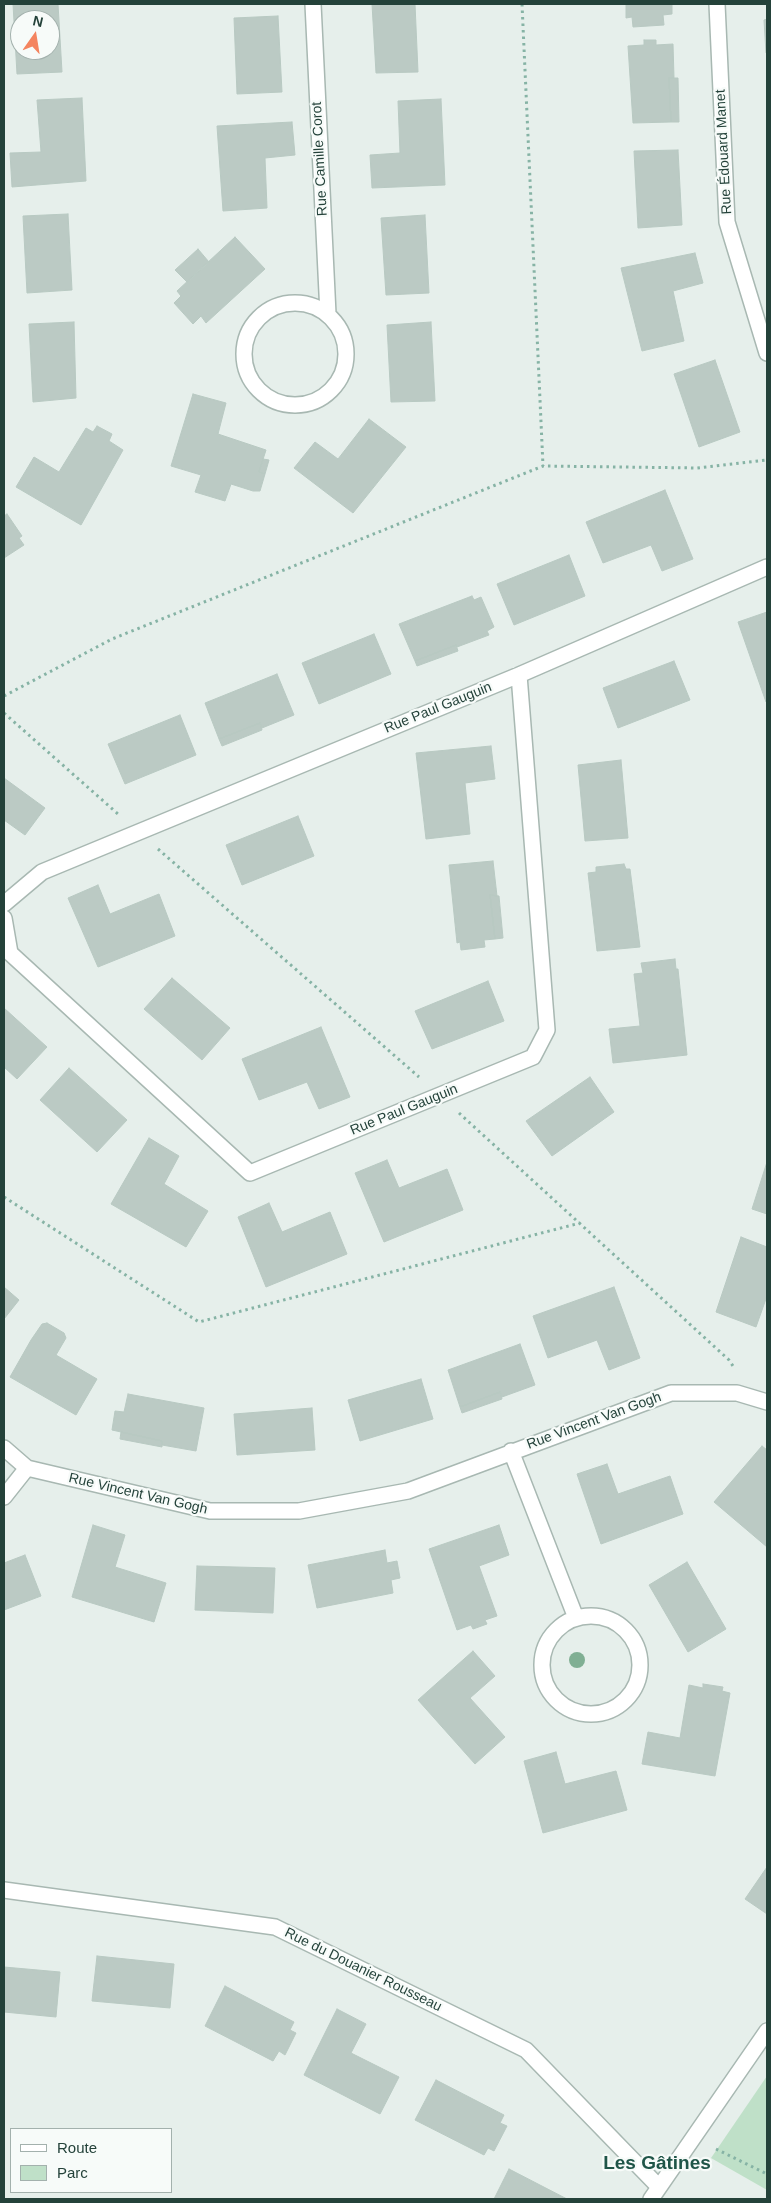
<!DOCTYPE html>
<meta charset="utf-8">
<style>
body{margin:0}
#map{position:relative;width:771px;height:2203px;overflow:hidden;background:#e6efeb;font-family:Helvetica,sans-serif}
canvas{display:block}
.frame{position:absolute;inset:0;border:5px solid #24423a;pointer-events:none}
.legend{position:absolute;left:10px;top:2128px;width:162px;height:65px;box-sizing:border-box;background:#f7fbf9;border:1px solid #a3b1ad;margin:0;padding:6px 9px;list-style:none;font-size:15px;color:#24423a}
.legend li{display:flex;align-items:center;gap:10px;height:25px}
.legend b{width:25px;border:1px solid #a3b1ad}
.north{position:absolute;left:10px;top:10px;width:50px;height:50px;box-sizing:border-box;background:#f7fbf9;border:1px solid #a3b1ad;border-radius:50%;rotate:13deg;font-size:14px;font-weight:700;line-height:20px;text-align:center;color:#24423a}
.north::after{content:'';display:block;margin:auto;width:18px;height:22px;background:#f4845f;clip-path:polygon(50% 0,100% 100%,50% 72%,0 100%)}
</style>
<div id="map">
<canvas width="771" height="2203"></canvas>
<div class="frame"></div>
<ul class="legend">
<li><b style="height:6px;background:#fff"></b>Route</li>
<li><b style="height:14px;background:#bfe0c8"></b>Parc</li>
</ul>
<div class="north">N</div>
</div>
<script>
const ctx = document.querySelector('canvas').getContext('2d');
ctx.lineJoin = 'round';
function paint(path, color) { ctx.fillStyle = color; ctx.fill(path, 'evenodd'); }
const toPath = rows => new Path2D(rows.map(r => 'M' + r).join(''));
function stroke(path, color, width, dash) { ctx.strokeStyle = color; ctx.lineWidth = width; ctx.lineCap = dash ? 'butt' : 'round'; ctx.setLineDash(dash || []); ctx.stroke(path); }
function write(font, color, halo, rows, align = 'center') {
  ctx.font = font + ' Helvetica,sans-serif'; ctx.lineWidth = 4.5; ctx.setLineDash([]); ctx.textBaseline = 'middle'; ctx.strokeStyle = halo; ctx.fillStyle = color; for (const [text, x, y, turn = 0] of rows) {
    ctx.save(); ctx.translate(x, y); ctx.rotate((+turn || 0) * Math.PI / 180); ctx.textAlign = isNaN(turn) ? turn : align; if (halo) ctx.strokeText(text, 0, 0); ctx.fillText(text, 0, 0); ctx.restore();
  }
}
const green = toPath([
 [767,2076,767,2190,711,2158]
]);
const building = toPath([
 [13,4,58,4,62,72,17,74,13,4],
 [20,20,50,20,50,50,20,50,20,20],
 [372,4,415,4,418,72,376,73,372,4],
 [626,4,672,4,672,14,663,15,664,25,633,27,632,17,626,18,626,4],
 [278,16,282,92,237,94,234,18,278,16],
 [767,19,767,53,766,53,764,20,767,19],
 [644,40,656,40,656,45,673,44,674,78,669,78,671,122,633,123,628,46,644,45,644,40],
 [669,78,678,78,679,122,671,122,669,78],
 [82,98,86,181,12,187,10,153,41,152,37,100,82,98],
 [441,99,445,185,372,188,370,155,400,153,398,101,441,99],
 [292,122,295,155,265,158,267,208,223,211,217,126,292,122],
 [678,150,682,225,638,228,634,151,678,150],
 [68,214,72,290,27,293,23,216,68,214],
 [425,215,429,293,386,295,381,218,425,215],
 [235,237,265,269,206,323,201,316,193,324,174,303,181,296,177,291,235,237],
 [198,249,209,262,187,282,175,270,198,249],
 [695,253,703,283,673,291,684,341,642,351,621,268,695,253],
 [74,322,76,398,33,402,29,324,74,322],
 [431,322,435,401,391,402,387,325,431,322],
 [715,360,740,432,699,447,674,374,715,360],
 [193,394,226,403,218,434,266,450,259,472,265,474,260,491,253,491,231,484,225,501,195,492,201,475,171,466,193,394],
 [369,419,406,447,353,513,294,468,315,442,338,459,369,419],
 [97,426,112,434,109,441,123,450,81,525,16,487,34,457,59,472,86,428,93,432,97,426],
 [263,459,269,460,265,474,259,472,263,459],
 [665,490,693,559,662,571,651,545,603,563,586,522,665,490],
 [7,514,22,536,19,538,24,545,4,558,4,516,7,514],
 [569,555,585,596,514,625,497,584,569,555],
 [472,596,474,600,481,597,494,627,487,631,489,635,457,647,456,645,415,661,399,624,472,596],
 [767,612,767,701,766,702,738,622,767,612],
 [374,634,391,674,319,704,302,663,374,634],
 [456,645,458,651,417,666,415,661,456,645],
 [674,661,690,700,618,728,603,688,674,661],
 [277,674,294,715,262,728,260,723,219,739,205,703,277,674],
 [180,715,196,755,125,784,108,744,180,715],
 [260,723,262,730,222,746,219,739,260,723],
 [491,746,495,779,465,783,470,834,426,839,416,753,491,746],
 [621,760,628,838,585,841,578,765,621,760],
 [4,778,45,808,25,835,4,820,4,778],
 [298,816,314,856,242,885,226,845,298,816],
 [493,861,497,896,490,895,495,939,484,940,485,947,461,950,460,942,457,943,449,865,493,861],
 [624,864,626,869,630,869,640,947,597,951,588,873,596,872,596,867,624,864],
 [98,885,110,914,159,894,175,936,98,967,68,898,98,885],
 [490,895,499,896,503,938,495,939,490,895],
 [675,959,676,969,678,969,687,1055,613,1063,609,1029,640,1026,634,974,643,973,641,963,675,959],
 [172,978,230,1028,202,1060,144,1009,172,978],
 [488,981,504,1021,432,1049,415,1011,488,981],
 [4,1008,47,1047,17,1079,4,1067,4,1008],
 [321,1027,350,1097,319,1109,307,1082,259,1100,242,1059,321,1027],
 [69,1068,127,1120,97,1152,40,1100,69,1068],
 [590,1077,614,1112,552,1156,526,1121,590,1077],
 [149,1138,179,1156,164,1184,208,1211,186,1247,111,1204,149,1138],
 [387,1160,399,1188,447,1169,463,1210,384,1242,355,1173,387,1160],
 [767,1162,767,1214,752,1209,767,1162],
 [269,1203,282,1232,330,1212,347,1254,266,1287,238,1217,269,1203],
 [741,1237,767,1247,767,1296,756,1327,716,1312,741,1237],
 [4,1287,19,1300,4,1319,4,1287],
 [614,1287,640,1358,609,1370,597,1340,548,1358,533,1316,614,1287],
 [47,1323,64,1333,66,1338,56,1355,97,1379,76,1415,10,1377,31,1340,42,1324,47,1323],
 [520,1344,535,1385,502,1397,500,1392,460,1407,448,1370,520,1344],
 [421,1379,433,1419,360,1441,348,1400,421,1379],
 [500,1392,502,1399,462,1413,460,1407,500,1392],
 [128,1394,204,1408,196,1451,162,1445,162,1441,112,1430,115,1411,124,1412,128,1394],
 [312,1408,315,1450,237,1455,234,1414,312,1408],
 [121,1432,162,1441,162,1447,120,1439,121,1432],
 [762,1446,767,1450,767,1490,765,1493,767,1495,767,1547,714,1502,762,1446],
 [607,1464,618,1494,670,1476,683,1514,601,1544,577,1474,607,1464],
 [93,1525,125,1535,115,1567,166,1583,154,1622,72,1597,93,1525],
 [499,1525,509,1555,479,1566,497,1616,485,1620,487,1624,473,1629,471,1625,457,1630,429,1549,499,1525],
 [385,1550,387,1563,397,1561,400,1578,391,1580,393,1593,317,1608,308,1565,385,1550],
 [25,1555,41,1596,4,1610,4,1563,25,1555],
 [687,1562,726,1629,688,1652,649,1585,687,1562],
 [197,1566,275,1568,273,1613,195,1610,197,1566],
 [473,1651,495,1676,470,1698,505,1737,475,1764,418,1700,473,1651],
 [703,1684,723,1687,722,1691,730,1693,715,1776,642,1764,648,1732,680,1738,689,1685,703,1688,703,1684],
 [556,1752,565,1784,616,1771,627,1810,543,1833,524,1761,556,1752],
 [767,1867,767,1914,745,1899,767,1867],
 [97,1956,174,1964,170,2008,92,2001,97,1956],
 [4,1967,60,1972,56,2017,4,2012,4,1967],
 [225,1986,294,2022,290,2030,296,2033,285,2055,279,2051,273,2061,205,2026,225,1986],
 [337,2009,366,2024,351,2053,399,2077,380,2114,304,2075,337,2009],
 [436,2080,504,2115,500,2123,507,2126,494,2151,488,2148,484,2155,415,2120,436,2080],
 [509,2169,567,2199,494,2199,509,2169]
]);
const path = toPath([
 [522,4,543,466],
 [4,696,112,639,543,466,697,468,767,460],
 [4,713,118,814],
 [158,849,419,1077],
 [459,1113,729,1360,735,1369],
 [4,1197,199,1322,580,1223],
 [716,2149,767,2174]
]);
const minor = toPath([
 [313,4,328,314],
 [717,4,727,222,767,353],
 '244 354a51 51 0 1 1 102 0a51 51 0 1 1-102 0Z',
 [4,904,42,872,519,675,767,567],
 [4,918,10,953,250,1173,533,1057,547,1030,519,675],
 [4,1448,27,1468,210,1511,299,1511,408,1491,671,1393,737,1393,767,1402],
 [511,1451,576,1618],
 [4,1497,27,1468],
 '542 1665a49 49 0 1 1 98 0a49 49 0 1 1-98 0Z',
 [4,1890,275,1927,526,2050,659,2187],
 [651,2199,767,2031]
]);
const trees = [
 [577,1660]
];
const streetNames = [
 ["Rue Édouard Manet",724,152,-93],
 ["Rue Camille Corot",320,159,-93],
 ["Rue Paul Gauguin",438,708,-22],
 ["Rue Paul Gauguin",404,1110,-22],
 ["Rue Vincent Van Gogh",594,1421,-20],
 ["Rue Vincent Van Gogh",138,1494,13],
 ["Rue du Douanier Rousseau",363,1970,26]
];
const districtNames = [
 ["Les Gâtines",657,2164]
];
paint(green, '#bfe0c8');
paint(building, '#bbcac4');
stroke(building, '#b8c9c2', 1);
stroke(minor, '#a8b8b2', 18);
stroke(path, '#86b3a5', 3, [2.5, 4]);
stroke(minor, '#fff', 15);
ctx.fillStyle = '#80af93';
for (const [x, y] of trees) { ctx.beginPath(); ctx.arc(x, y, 8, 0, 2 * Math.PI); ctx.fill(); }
write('14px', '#24423a', '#f7fbf9', streetNames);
write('bold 19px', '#1f5548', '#f7fbf9', districtNames);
</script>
